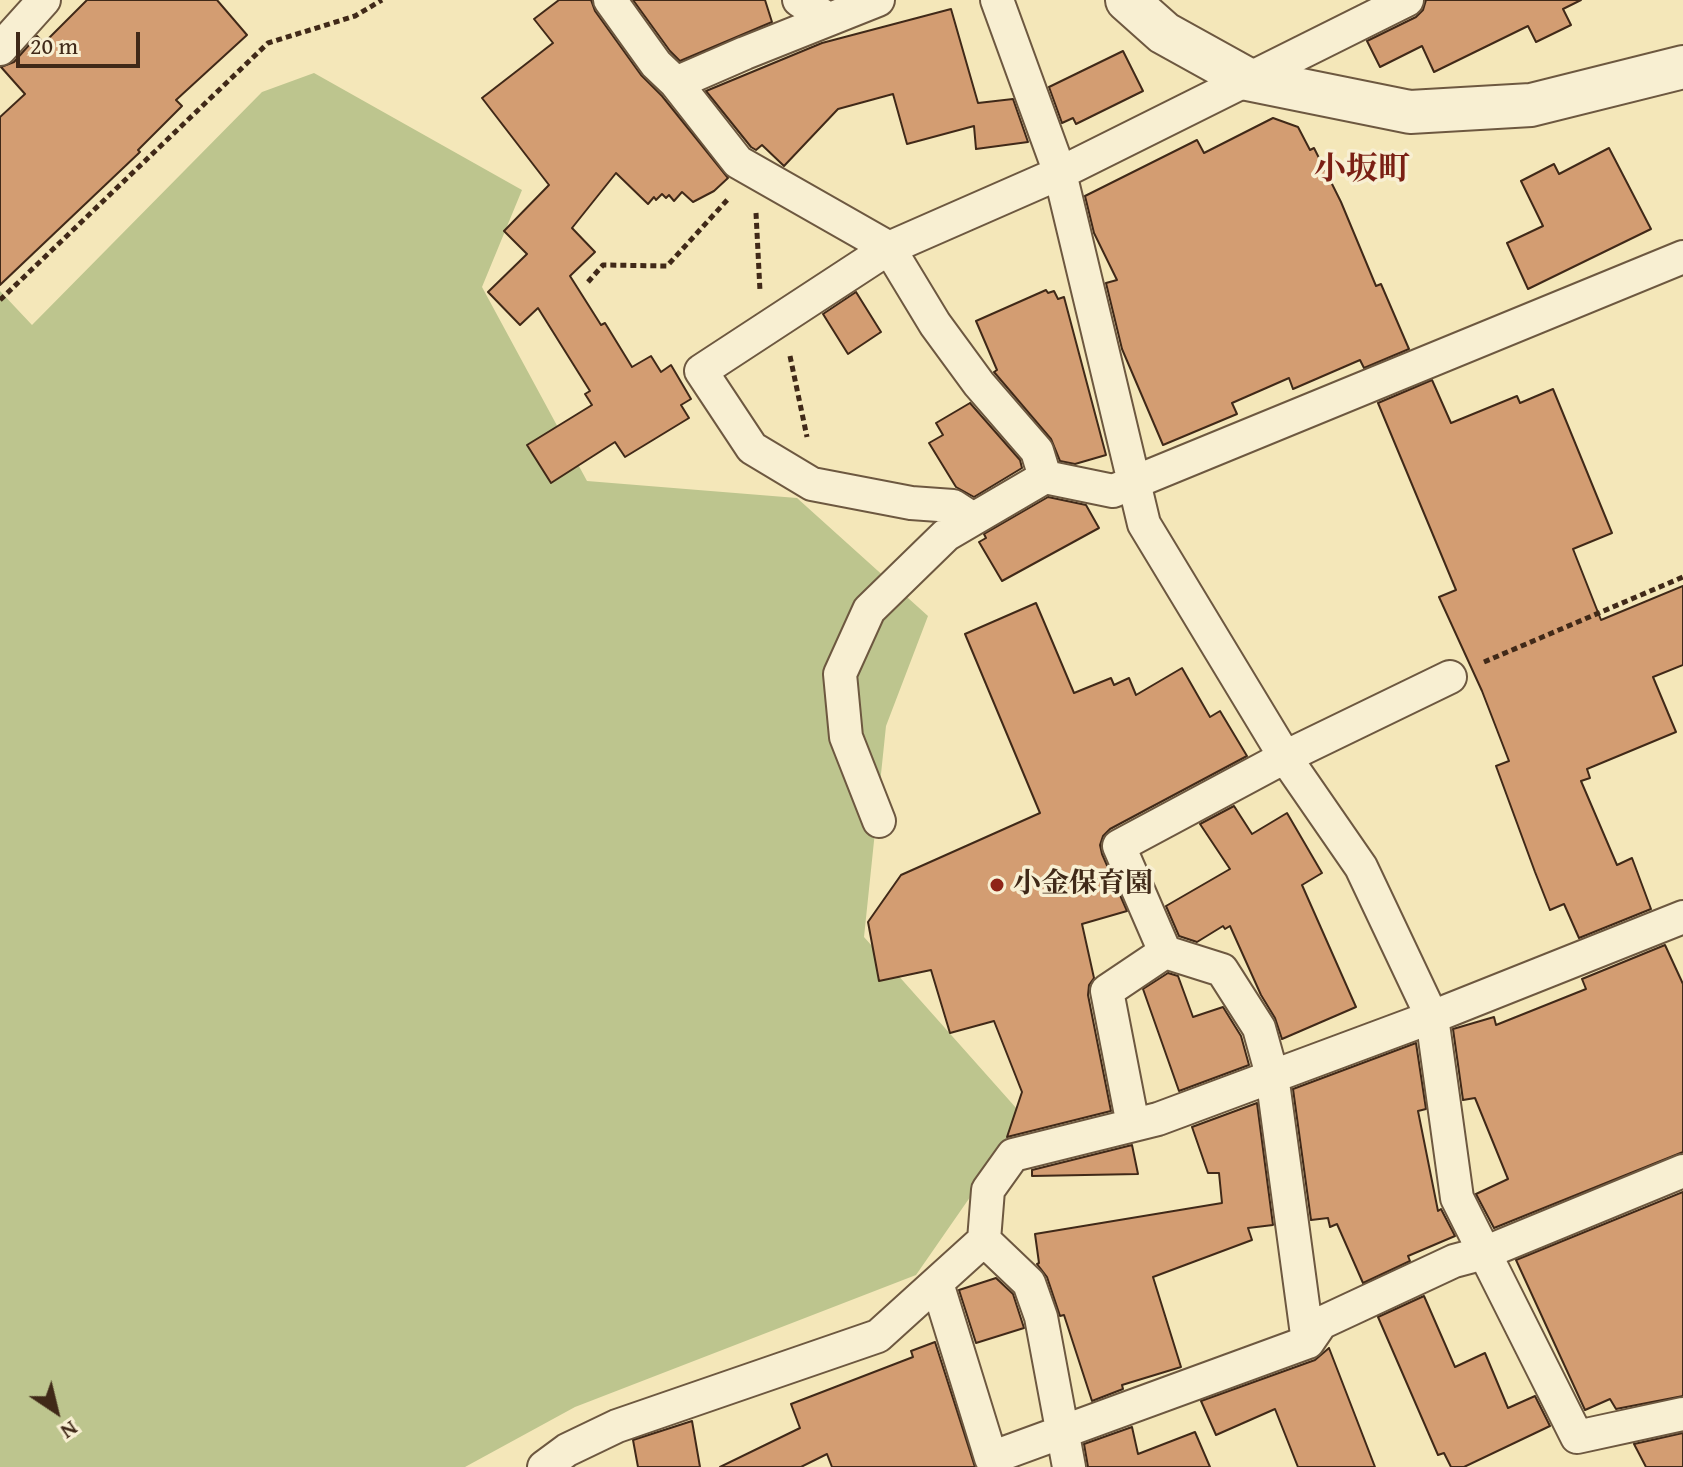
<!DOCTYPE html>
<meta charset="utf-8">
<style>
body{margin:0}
#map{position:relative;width:1683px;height:1467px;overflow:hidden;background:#f4e7b9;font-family:"Gentium Book Plus",serif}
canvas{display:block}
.north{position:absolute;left:16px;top:1371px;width:80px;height:80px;-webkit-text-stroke:6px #f8efd2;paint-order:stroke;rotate:145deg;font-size:22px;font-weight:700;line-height:32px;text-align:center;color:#402918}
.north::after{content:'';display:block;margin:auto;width:28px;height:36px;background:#402918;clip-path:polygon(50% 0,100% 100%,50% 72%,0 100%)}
.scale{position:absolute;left:16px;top:32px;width:124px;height:36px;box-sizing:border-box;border:4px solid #402918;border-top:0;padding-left:10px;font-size:24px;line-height:28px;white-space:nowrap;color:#402918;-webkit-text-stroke:6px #f8efd2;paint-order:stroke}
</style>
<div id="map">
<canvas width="1683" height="1467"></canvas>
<div class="north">N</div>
<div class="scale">20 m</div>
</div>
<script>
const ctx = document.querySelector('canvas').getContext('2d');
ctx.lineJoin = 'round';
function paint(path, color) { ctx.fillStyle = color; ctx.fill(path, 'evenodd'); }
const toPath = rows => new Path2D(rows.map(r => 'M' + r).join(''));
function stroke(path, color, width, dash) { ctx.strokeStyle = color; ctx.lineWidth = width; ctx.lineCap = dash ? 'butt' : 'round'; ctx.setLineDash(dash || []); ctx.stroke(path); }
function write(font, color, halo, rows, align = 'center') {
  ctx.font = font + ' "Gentium Book Plus","Noto Serif JP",serif'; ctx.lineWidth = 7; ctx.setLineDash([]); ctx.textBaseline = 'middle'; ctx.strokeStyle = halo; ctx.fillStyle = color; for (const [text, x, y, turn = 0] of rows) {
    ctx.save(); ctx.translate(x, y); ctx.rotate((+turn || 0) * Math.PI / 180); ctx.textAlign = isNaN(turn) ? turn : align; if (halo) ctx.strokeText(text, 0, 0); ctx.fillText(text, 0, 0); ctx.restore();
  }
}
const green = toPath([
 [314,73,522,190,482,287,587,481,797,498,928,616,886,726,864,937,1025,1118,916,1275,575,1407,465,1467,0,1467,0,291,32,325,262,92]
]);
const building = toPath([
 [87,0,217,0,247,35,176,100,182,106,138,150,140,152,0,285,0,117,25,94,1,67,14,62,37,36,44,43,87,0],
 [559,0,591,0,595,11,641,75,662,96,728,178,714,191,693,202,682,192,674,201,669,195,666,198,662,194,656,200,654,197,648,204,616,173,572,228,595,252,570,276,601,325,605,323,632,367,651,356,661,372,671,365,691,399,681,405,689,418,625,457,615,442,551,483,527,445,592,405,585,394,590,391,538,308,520,325,488,292,527,254,504,231,549,185,482,98,553,43,534,19,559,0],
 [633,0,765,0,772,22,680,61,670,51,633,0],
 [1426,0,1581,0,1563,9,1571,25,1536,42,1528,26,1434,72,1422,46,1380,67,1367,41,1416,17,1423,10,1426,0],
 [951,9,978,103,1013,99,1028,142,976,149,974,126,907,144,893,94,838,109,784,166,762,145,756,150,751,147,706,91,822,43,951,9],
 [1123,51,1143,91,1076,124,1073,118,1062,123,1049,87,1123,51],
 [1273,118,1298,127,1310,150,1314,148,1341,202,1376,286,1381,284,1409,349,1364,368,1360,360,1293,389,1289,378,1232,403,1237,414,1163,445,1122,349,1106,283,1117,280,1094,233,1085,196,1197,140,1204,153,1273,118],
 [1609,148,1651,229,1528,289,1507,243,1543,226,1521,181,1554,164,1559,174,1609,148],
 [1046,290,1048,293,1054,291,1058,299,1064,297,1106,455,1075,464,1060,461,1051,439,994,372,997,370,976,321,1046,290],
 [856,292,881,332,848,354,823,314,856,292],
 [1432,380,1451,423,1517,396,1520,403,1553,389,1612,533,1573,549,1601,620,1683,586,1683,665,1653,677,1676,732,1587,769,1590,778,1581,781,1617,865,1632,858,1651,909,1579,938,1564,904,1550,910,1535,872,1496,766,1509,761,1482,691,1439,597,1456,590,1378,403,1432,380],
 [970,403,1020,460,1022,468,974,497,956,487,929,443,943,435,936,423,970,403],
 [1048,497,1086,505,1099,528,1002,581,979,542,986,538,984,534,1048,497],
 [1036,603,1074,693,1111,678,1114,685,1129,678,1136,695,1182,668,1210,717,1220,711,1247,756,1110,829,1103,836,1100,845,1102,854,1127,911,1082,924,1094,978,1089,985,1088,995,1111,1111,1007,1137,1022,1092,994,1021,950,1033,931,970,879,981,868,922,901,875,1040,813,965,634,1036,603],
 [1234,806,1252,834,1287,813,1322,873,1302,885,1356,1007,1282,1039,1275,1018,1261,995,1230,926,1225,929,1223,926,1197,942,1179,936,1166,906,1230,869,1200,824,1234,806],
 [1665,945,1683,984,1683,1152,1494,1228,1476,1194,1508,1179,1475,1098,1463,1100,1453,1029,1494,1017,1496,1025,1586,989,1582,979,1665,945],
 [1168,973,1178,976,1193,1017,1223,1007,1241,1036,1249,1065,1179,1091,1143,989,1168,973],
 [1416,1043,1426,1109,1418,1111,1438,1211,1441,1209,1455,1236,1408,1256,1410,1261,1363,1283,1337,1224,1330,1227,1328,1218,1311,1220,1293,1089,1416,1043],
 [1257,1103,1273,1225,1248,1228,1252,1240,1153,1277,1181,1367,1122,1385,1123,1389,1092,1401,1064,1315,1060,1316,1047,1277,1037,1264,1039,1263,1035,1234,1222,1203,1219,1173,1208,1173,1192,1127,1257,1103],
 [1132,1145,1138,1174,1032,1176,1032,1170,1132,1145],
 [1683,1192,1683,1396,1616,1409,1610,1399,1585,1410,1516,1260,1683,1192],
 [996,1278,1013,1294,1024,1328,976,1343,959,1290,996,1278],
 [1424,1296,1455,1367,1485,1353,1508,1408,1535,1396,1550,1426,1464,1467,1451,1467,1444,1453,1438,1455,1378,1317,1424,1296],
 [935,1342,975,1467,832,1467,827,1454,801,1467,720,1467,800,1428,791,1404,913,1357,911,1351,935,1342],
 [1329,1348,1375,1467,1298,1467,1275,1409,1216,1435,1201,1401,1315,1360,1329,1348],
 [692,1421,700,1467,638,1467,633,1440,692,1421],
 [1132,1427,1138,1454,1195,1432,1210,1467,1088,1467,1084,1444,1132,1427],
 [1683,1433,1683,1467,1646,1467,1634,1444,1683,1433]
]);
const path = toPath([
 [756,213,760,291],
 [588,282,603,265,667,266,729,198],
 [0,300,268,43,355,16,382,0],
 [790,356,807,437],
 [1484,662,1683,577]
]);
const minor = toPath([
 [610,0,656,64,676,83,738,162,889,248,1060,173,1407,0],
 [799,0,828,19],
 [997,0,1060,173,1144,524,1285,757,1361,867,1432,1017,1457,1198,1577,1437,1683,1414],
 [0,49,44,0],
 [676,83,745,53,878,0],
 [973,519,953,506,911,503,812,484,752,448,701,371,889,248,935,324,979,384,1037,451,1045,477],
 [879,821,846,737,840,674,869,610,946,535,1045,477,1113,491,1683,257],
 [1133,1125,1107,991,1165,952],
 [984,1240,1029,1283,1041,1317,1069,1467],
 [937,1283,991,1458,1308,1342,1321,1323,1454,1261,1484,1253,1683,1171],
 [1308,1342,1272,1075,1259,1028,1222,970,1165,952,1119,846,1285,757,1450,677],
 [544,1467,567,1450,617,1426,878,1336,984,1240,988,1190,1013,1155,1158,1119,1432,1017,1683,917]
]);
const tertiary = toPath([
 [1127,0,1164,33,1247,79,1410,112,1531,105,1683,67]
]);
const markers = [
 [997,885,8,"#8f2418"]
];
const poiNames = [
 ["小金保育園",1013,885]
];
const quarterNames = [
 ["小坂町",1362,171]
];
paint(green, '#bdc58e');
paint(building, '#d39d72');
stroke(building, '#402918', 2);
stroke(minor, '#6d5840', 36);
stroke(tertiary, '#6d5840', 46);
stroke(path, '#402918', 5, [6, 4]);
stroke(minor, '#f8efd2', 32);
stroke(tertiary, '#f8efd2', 42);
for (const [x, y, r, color] of markers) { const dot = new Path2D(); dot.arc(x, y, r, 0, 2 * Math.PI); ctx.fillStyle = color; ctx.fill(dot); stroke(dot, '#f8efd2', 3); }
write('bold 28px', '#402918', '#f8efd2', poiNames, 'left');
write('bold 32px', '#7a1f14', '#f8efd2', quarterNames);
</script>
